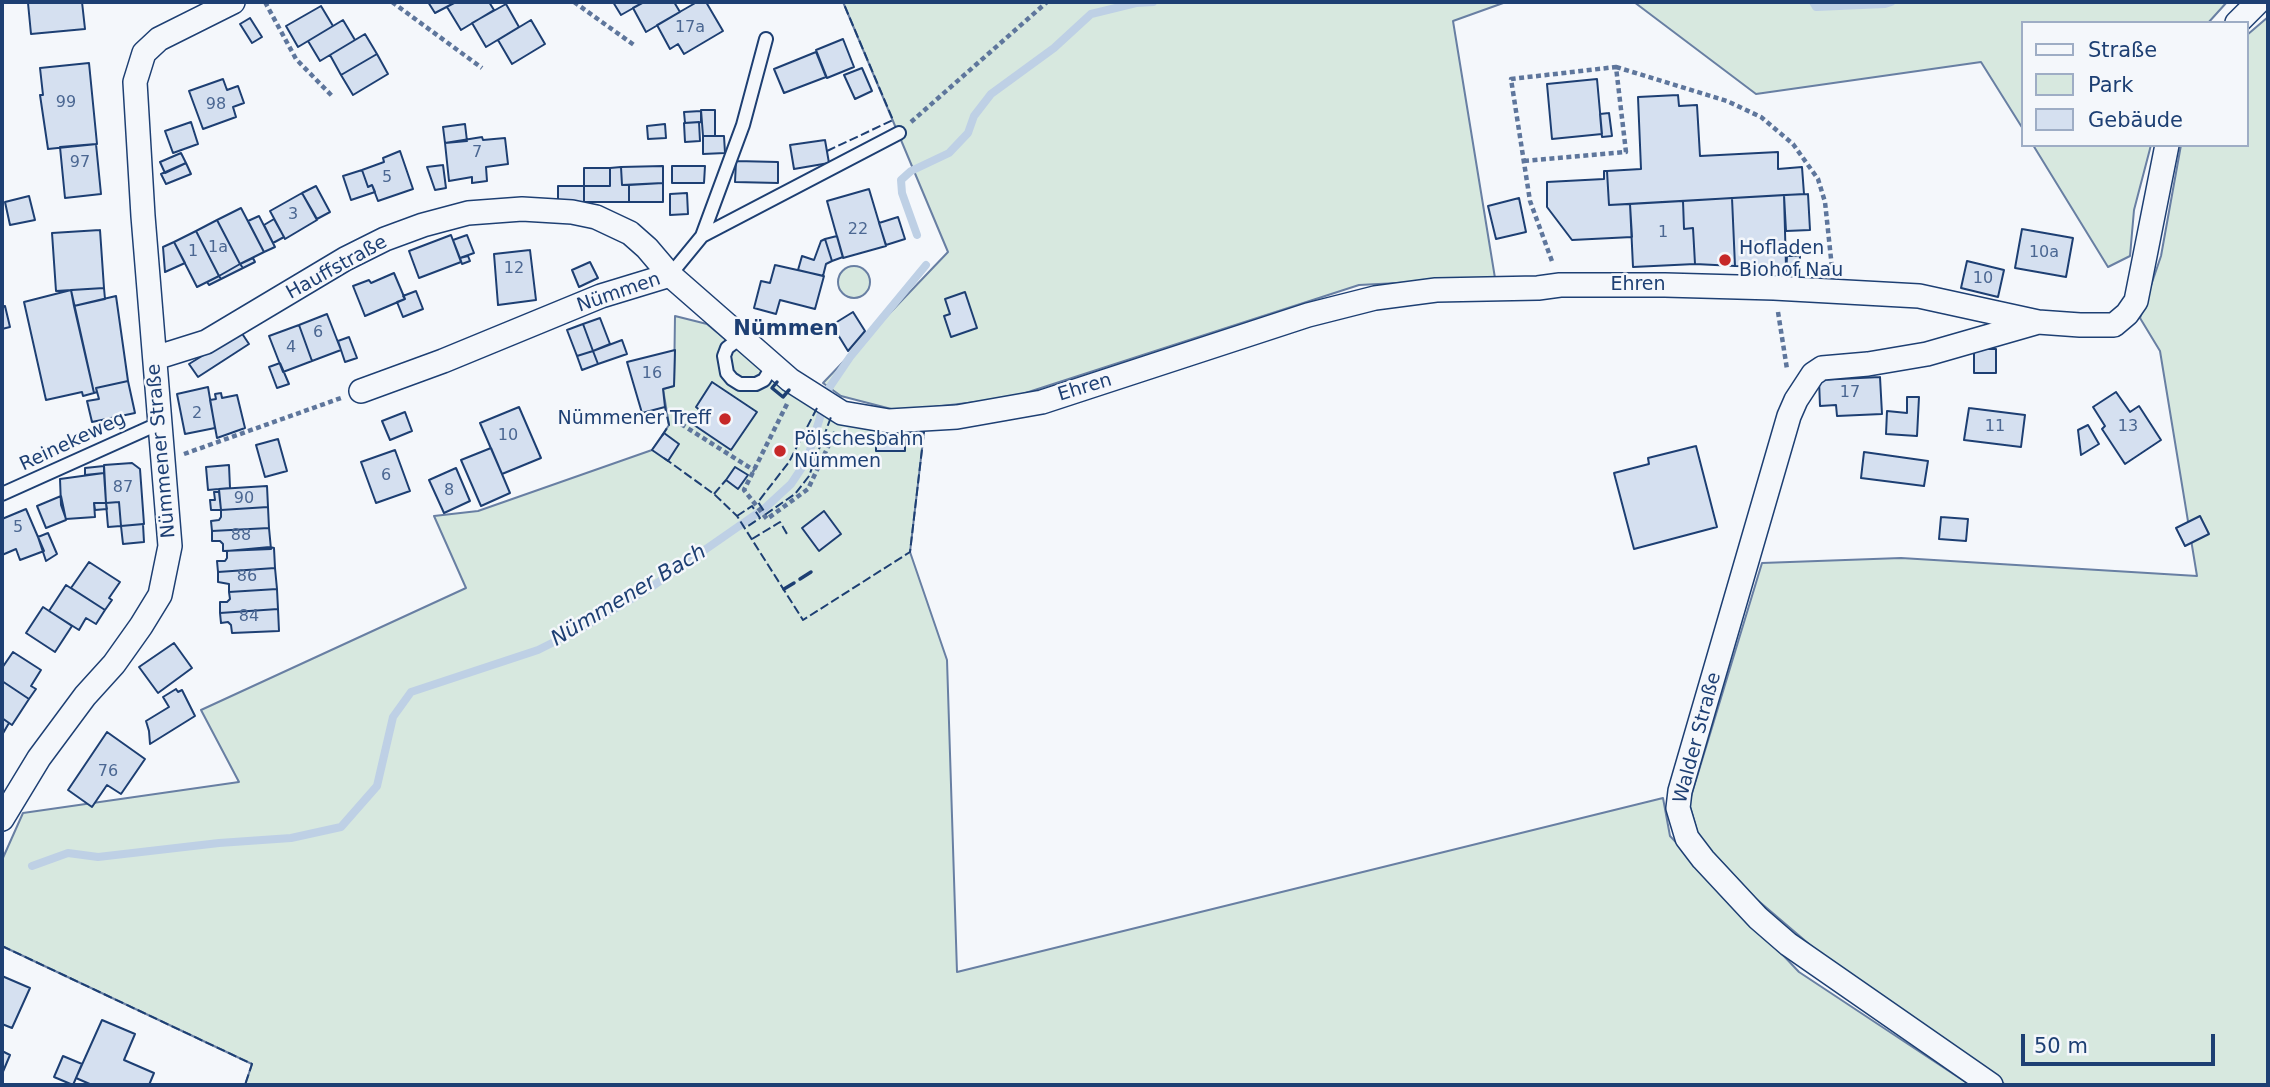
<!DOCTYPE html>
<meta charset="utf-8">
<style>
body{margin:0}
#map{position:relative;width:2270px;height:1087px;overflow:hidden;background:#f4f7fb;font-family:"DejaVu Sans",sans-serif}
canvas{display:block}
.frame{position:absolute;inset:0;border:4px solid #1d3f73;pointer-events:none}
.legend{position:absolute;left:2021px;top:21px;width:228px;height:126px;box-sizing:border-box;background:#f4f7fb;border:2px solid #9eadc5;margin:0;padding:9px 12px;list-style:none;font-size:21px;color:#1d3f73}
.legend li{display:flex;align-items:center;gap:14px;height:35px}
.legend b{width:35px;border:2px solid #9eadc5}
.scale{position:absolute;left:2021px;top:1034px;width:194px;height:32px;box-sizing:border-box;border:4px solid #1d3f73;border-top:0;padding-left:9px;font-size:21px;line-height:24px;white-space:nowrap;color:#1d3f73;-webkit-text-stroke:5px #f4f7fb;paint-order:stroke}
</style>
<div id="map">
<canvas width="2270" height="1087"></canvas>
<div class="frame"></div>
<ul class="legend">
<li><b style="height:9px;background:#f4f7fb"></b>Straße</li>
<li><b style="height:19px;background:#d7e8df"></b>Park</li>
<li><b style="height:19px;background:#d5e0f0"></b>Gebäude</li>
</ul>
<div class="scale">50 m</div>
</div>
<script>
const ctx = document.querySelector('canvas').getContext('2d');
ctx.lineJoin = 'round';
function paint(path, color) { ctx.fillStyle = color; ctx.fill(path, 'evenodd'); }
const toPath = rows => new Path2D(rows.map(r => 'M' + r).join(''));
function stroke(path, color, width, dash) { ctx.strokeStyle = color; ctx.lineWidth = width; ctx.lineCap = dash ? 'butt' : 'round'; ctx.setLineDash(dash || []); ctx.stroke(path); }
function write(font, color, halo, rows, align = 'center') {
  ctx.font = font + ' "DejaVu Sans",sans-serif'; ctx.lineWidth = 5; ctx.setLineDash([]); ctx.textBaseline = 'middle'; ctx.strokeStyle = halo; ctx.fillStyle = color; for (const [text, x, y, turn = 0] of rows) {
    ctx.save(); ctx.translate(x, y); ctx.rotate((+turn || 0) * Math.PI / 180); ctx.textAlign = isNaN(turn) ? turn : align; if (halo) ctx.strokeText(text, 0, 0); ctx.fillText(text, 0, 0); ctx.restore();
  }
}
const green = toPath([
 [843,2,1506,2,1453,21,1495,278,1359,285,1010,398,899,411,841,396,823,383,948,252,843,2],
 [1634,2,2227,2,2208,23,2023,23,2023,129,1981,62,1756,94,1634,2],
 [2268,17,2268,1085,2006,1085,1823,956,1755,898,1699,838,1689,803,1762,563,1901,558,2197,576,2160,351,2140,318,2161,256,2181,145,2247,145,2247,35,2268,17],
 [2033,145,2151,145,2134,210,2130,256,2108,267,2033,145],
 '838 282a16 16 0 1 1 32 0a16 16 0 1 1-32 0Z',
 [675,316,707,324,775,381,872,429,924,432,910,552,947,660,957,972,1663,798,1670,836,1799,972,1970,1085,245,1085,252,1064,2,946,2,860,23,813,239,782,201,710,466,588,434,516,478,511,652,450,669,425,663,389,674,386,675,316]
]);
const stream = toPath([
 [1813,2,1816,7,1885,4,1891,2],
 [917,235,902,193,901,180,911,171,949,153,968,133,974,116,991,94,1054,48,1091,14,1136,3,1153,2],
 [32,866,68,853,98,857,219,843,291,838,341,827,377,786,393,717,411,692,538,650,582,628,650,588,765,508,791,484,807,460,829,388,850,357,926,265]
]);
const building = toPath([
 [43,2,82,2,85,29,31,34,28,3,43,2],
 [428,2,456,2,435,13,428,2],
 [456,2,489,2,494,10,461,30,447,7,456,2],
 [613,2,644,2,621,15,613,2],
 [644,2,674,2,680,12,646,32,633,8,644,2],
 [697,2,706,2,723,31,684,54,678,44,670,49,657,25,697,2],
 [506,4,519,27,486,47,472,23,506,4],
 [321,6,333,26,298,47,286,26,321,6],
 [250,18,262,37,252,43,240,24,250,18],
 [343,20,355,40,320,61,308,41,343,20],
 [531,20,545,44,512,64,498,40,531,20],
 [365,34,377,54,341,75,330,55,365,34],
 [843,39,854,67,827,78,816,50,843,39],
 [816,52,826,77,784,93,774,69,816,52],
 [377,54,388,74,353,95,341,75,377,54],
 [89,63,97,144,48,149,40,95,43,95,40,68,89,63],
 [862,68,872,91,855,99,844,75,862,68],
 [223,79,227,90,238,86,244,103,233,107,236,117,203,129,189,91,223,79],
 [1597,79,1602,134,1552,139,1547,84,1597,79],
 [1678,95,1679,106,1697,105,1700,156,1778,152,1778,169,1802,167,1804,194,1609,205,1607,171,1641,169,1638,97,1678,95],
 [701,110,715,110,715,136,703,136,701,110],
 [701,111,701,122,685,123,684,112,701,111],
 [1609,113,1612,136,1602,137,1600,114,1609,113],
 [191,122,198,144,173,153,165,131,191,122],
 [699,122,700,141,685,142,684,123,699,122],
 [465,124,467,141,445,143,443,127,465,124],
 [665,124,666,138,648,139,647,126,665,124],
 [703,136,724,136,725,153,703,154,703,136],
 [482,137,483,140,505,138,508,164,486,167,487,181,472,183,472,177,449,181,445,143,482,137],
 [825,140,829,163,794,169,790,145,825,140],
 [96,144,101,194,65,198,60,147,96,144],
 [400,151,413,189,378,201,372,185,368,187,362,170,384,162,383,158,400,151],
 [181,153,186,163,165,173,160,162,181,153],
 [736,161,778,162,778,183,735,182,736,161],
 [186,163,191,174,166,184,161,174,186,163],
 [443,165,446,188,435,190,427,167,443,165],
 [663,166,663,183,622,185,621,167,663,166],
 [672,166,705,166,704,183,672,183,672,166],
 [621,167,622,185,629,185,629,202,584,202,584,186,610,186,610,168,621,167],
 [584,168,610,168,610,186,584,186,584,168],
 [362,170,368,187,372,185,375,192,351,200,343,176,362,170],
 [1604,171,1607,171,1609,205,1630,204,1632,237,1572,240,1547,207,1547,182,1604,179,1604,171],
 [663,183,663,202,629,202,629,185,663,183],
 [316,186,330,212,317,219,302,193,316,186],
 [558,186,584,186,584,202,558,202,558,186],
 [869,189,886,246,843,258,827,201,869,189],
 [302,193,317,220,285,239,270,211,302,193],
 [687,193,688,214,670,215,670,194,687,193],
 [1808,194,1810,230,1786,231,1784,195,1808,194],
 [1784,195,1786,267,1735,266,1732,198,1784,195],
 [29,196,35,220,10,225,5,202,29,196],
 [1519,198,1526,232,1496,239,1488,206,1519,198],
 [1732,198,1735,266,1695,264,1693,228,1684,229,1683,201,1732,198],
 [1683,201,1684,229,1693,228,1695,264,1633,267,1630,204,1683,201],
 [241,208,264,252,240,264,217,220,241,208],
 [259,216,275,247,264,252,248,221,259,216],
 [898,217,905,239,886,245,879,223,898,217],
 [274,219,284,237,273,243,264,225,274,219],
 [217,220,240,264,219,276,196,231,217,220],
 [2022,229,2073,238,2066,277,2015,268,2022,229],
 [100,230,104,288,56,291,52,233,100,230],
 [196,231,219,276,197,287,174,242,196,231],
 [451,235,461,262,419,278,409,251,451,235],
 [467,235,474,253,460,258,453,240,467,235],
 [837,236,843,257,832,261,825,239,837,236],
 [825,239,832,261,826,264,823,276,798,270,802,256,814,260,821,241,825,239],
 [174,242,185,263,165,272,163,247,174,242],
 [530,250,536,300,498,305,494,254,530,250],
 [468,256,470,261,462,264,460,258,468,256],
 [1787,256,1800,256,1799,277,1786,277,1787,256],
 [253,258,255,262,243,268,240,264,253,258],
 [1967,261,2004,270,1998,297,1961,288,1967,261],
 [590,262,598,278,579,287,572,270,590,262],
 [240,264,243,268,221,279,219,276,240,264],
 [775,265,824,276,815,309,780,300,776,314,754,308,761,281,770,283,775,265],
 [394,273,405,299,365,316,353,286,369,280,371,283,394,273],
 [219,276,221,279,209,285,207,282,219,276],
 [104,288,105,299,74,306,71,290,104,288],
 [71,290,94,393,83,396,82,392,46,400,24,302,71,290],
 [416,291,423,309,403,317,397,302,405,299,403,296,416,291],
 [965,292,977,328,951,337,944,316,950,314,945,299,965,292],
 [116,296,128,381,96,388,97,392,94,393,74,306,116,296],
 [5,306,10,327,2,329,2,307,5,306],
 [853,312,865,331,848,351,832,325,853,312],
 [327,314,341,350,312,361,299,325,327,314],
 [600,318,610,344,593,351,583,324,600,318],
 [583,324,593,351,577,356,567,330,583,324],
 [299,325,312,361,283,372,269,336,299,325],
 [241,332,249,344,198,377,189,364,241,332],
 [349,337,357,358,345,362,338,341,349,337],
 [622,340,627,354,598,364,593,351,622,340],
 [1974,349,1996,349,1996,373,1974,373,1974,349],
 [675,350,674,386,663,389,665,407,642,413,627,362,675,350],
 [593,351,598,364,582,370,577,356,593,351],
 [280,363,289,384,277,388,269,367,280,363],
 [1880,377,1882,414,1837,416,1836,405,1820,406,1819,380,1880,377],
 [128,381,135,413,92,422,87,401,99,399,96,388,128,381],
 [712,382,757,412,731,450,694,425,703,413,696,407,712,382],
 [208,387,215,428,185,434,177,394,208,387],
 [2116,392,2130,412,2139,406,2161,440,2125,464,2102,429,2105,426,2093,407,2116,392],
 [221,393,222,398,237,395,245,428,217,438,210,400,216,399,215,394,221,393],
 [1907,397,1919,397,1917,436,1886,434,1887,411,1907,413,1907,397],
 [519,407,541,458,502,474,480,423,519,407],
 [1969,408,2025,415,2021,447,1964,440,1969,408],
 [405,412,412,431,390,440,382,421,405,412],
 [2088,425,2099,444,2081,455,2078,430,2088,425],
 [664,433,679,444,668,461,652,450,664,433],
 [876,433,905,433,905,451,876,451,876,433],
 [278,439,287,471,265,477,256,445,278,439],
 [1696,446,1717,527,1634,549,1614,473,1649,464,1648,458,1696,446],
 [491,448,510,493,481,506,461,460,491,448],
 [395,450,410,491,376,503,361,462,395,450],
 [1864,452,1928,461,1924,486,1861,478,1864,452],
 [132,463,140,469,144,524,121,526,119,502,106,503,104,465,132,463],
 [229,465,230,488,208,490,206,467,229,465],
 [104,466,104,473,85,475,85,468,104,466],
 [735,467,748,475,738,489,726,480,735,467],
 [456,468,470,501,444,513,429,480,456,468],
 [104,473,106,503,94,503,95,517,66,519,61,505,60,479,104,473],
 [267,486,268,507,221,510,219,489,267,486],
 [214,492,219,492,221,510,211,510,210,500,215,500,214,492],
 [61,496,66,520,46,528,37,506,61,496],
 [119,502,121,526,108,527,106,503,119,502],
 [94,503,106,503,107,509,95,510,94,503],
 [268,507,269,528,212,531,211,521,219,520,221,517,221,510,268,507],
 [26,509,44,551,20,560,16,549,2,555,2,519,26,509],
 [824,511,841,534,819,551,802,528,824,511],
 [2200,516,2209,534,2185,546,2176,528,2200,516],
 [1941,517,1968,519,1966,541,1939,539,1941,517],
 [143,524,144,542,123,544,121,526,143,524],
 [269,528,271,549,223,551,223,544,220,541,212,541,212,531,269,528],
 [48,533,57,554,46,561,38,537,48,533],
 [270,547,274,548,275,568,218,572,217,561,225,561,227,558,227,551,270,547],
 [89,562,120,582,109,598,112,600,105,610,71,588,89,562],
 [275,568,277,589,229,592,229,584,218,582,218,572,275,568],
 [66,585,105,610,96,624,86,618,79,630,49,611,66,585],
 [277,589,278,609,220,613,220,602,227,602,230,599,229,592,277,589],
 [43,607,72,626,55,652,26,633,43,607],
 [278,609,279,631,232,633,231,625,228,622,221,623,220,613,278,609],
 [174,643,192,668,158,693,139,667,174,643],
 [13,652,41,670,31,686,36,689,29,699,2,681,2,668,13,652],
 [2,681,29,699,12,725,2,718,2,681],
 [176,689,178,692,182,690,195,716,150,744,149,731,146,721,169,707,163,697,176,689],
 [2,718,9,723,2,735,2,718],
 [107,732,145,759,121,794,107,785,92,807,68,790,107,732],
 [2,976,30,988,12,1028,2,1024,2,976],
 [102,1020,135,1034,124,1060,154,1073,149,1085,92,1085,76,1078,102,1020],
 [2,1051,10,1055,2,1074,2,1051],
 [63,1056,82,1064,73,1085,54,1077,63,1056]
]);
const path = toPath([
 [265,2,296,59,333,97],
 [392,2,482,68],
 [574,2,634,45],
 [1616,67,1727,101,1761,117,1793,144,1818,179,1825,202,1832,268],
 [911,122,1047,2],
 [1524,161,1626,152,1616,67,1511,79,1530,201,1553,264],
 [1778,312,1787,369],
 [787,404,744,490,767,519,808,489,835,432],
 [681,424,755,471],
 [184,454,341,398]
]);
const service = toPath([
 [702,236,899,133],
 [670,275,702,236,743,125,766,39],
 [740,338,727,348,724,356,727,373,732,379,740,384,756,384,764,380,773,365],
 [2,494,160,423]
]);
const minor = toPath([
 [2237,23,2258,2],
 [155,358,206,342,345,259,385,239,423,225,468,213,522,209,572,212,596,217,630,233,647,248,670,275,790,380,842,413,889,421,957,417,1042,402,1308,315,1375,298,1436,290,1538,288,1560,285,1665,285,1774,288,1919,296,2038,322,2080,325,2114,325,2127,314,2136,301,2167,145],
 [361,391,443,361,601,296,670,275],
 [2,819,39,758,85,696,114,664,141,626,160,595,170,546,143,216,135,82,144,53,159,39,233,2],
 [1991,1085,1788,944,1758,918,1703,859,1687,838,1678,808,1680,791,1789,416,1796,400,1813,374,1822,368,1868,364,1927,354,2035,323]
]);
const fence = toPath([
 [827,151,893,120,843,2],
 [817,408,789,462,758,502,766,514,795,494,809,476,831,417,829,416],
 [662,436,669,425,665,407],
 [664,458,714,494,737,516,803,620,910,552,924,432],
 [714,494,726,480],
 [737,516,752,506,760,518,745,528],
 [752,539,780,522,787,534],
 [2,946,252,1064,245,1085]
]);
const wall = toPath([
 [777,382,772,388,783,397,789,390],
 [800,579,811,572],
 [784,589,794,583]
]);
const markers = [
 [1725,260,7,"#c62828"],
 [725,419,7,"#c62828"],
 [780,451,7,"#c62828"]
];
const numberNames = [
 ["17a",690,28],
 ["99",66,103],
 ["98",216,105],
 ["7",477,153],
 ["97",80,163],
 ["5",387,178],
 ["3",293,215],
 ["22",858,230],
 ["1",1663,233],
 ["1a",218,248],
 ["1",193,252],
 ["10a",2044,253],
 ["12",514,269],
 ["10",1983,279],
 ["6",318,333],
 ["4",291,348],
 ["16",652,374],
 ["17",1850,393],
 ["2",197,414],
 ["11",1995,427],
 ["13",2128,427],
 ["10",508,436],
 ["6",386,476],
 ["87",123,488],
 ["8",449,491],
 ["90",244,499],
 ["5",18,528],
 ["88",241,536],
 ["86",247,577],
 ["84",249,617],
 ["76",108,772]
];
const poiNames = [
 ["Hofladen",1739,249],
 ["Biohof Nau",1739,271],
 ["Nümmener Treff",711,419,"right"],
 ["Pölschesbahn",794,440],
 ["Nümmen",794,462]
];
const streetNames = [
 ["Hauffstraße",337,268,-29],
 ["Ehren",1638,285],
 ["Nümmen",619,293,-19],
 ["Ehren",1085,388,-17],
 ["Reinekeweg",73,442,-25],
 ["Nümmener Straße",162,451,-95],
 ["Walder Straße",1698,738,-75]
];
const neighbourhoodNames = [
 ["Nümmen",786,330]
];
const waterNames = [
 ["Nümmener Bach",629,596,-31]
];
paint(green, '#d7e8df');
stroke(green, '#687fa3', 2);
stroke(stream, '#bed0e5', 8);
paint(building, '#d5e0f0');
stroke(building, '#1d3f73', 2);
stroke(service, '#1d3f73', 16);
stroke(minor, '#1d3f73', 26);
stroke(path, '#5e769c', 4.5, [5, 3.5]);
stroke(service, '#f4f7fb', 12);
stroke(minor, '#f4f7fb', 23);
stroke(fence, '#1d3f73', 2, [9, 3.5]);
stroke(wall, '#1d3f73', 3.5);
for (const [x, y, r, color] of markers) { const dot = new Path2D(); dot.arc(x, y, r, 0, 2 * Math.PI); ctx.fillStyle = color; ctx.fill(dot); stroke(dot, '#f4f7fb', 2.5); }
write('16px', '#4b6792', null, numberNames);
write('19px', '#1d3f73', '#f4f7fb', poiNames, 'left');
write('19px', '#1d3f73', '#f4f7fb', streetNames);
write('bold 21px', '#1d3f73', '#f4f7fb', neighbourhoodNames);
write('italic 21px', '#1d3f73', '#f4f7fb', waterNames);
</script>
